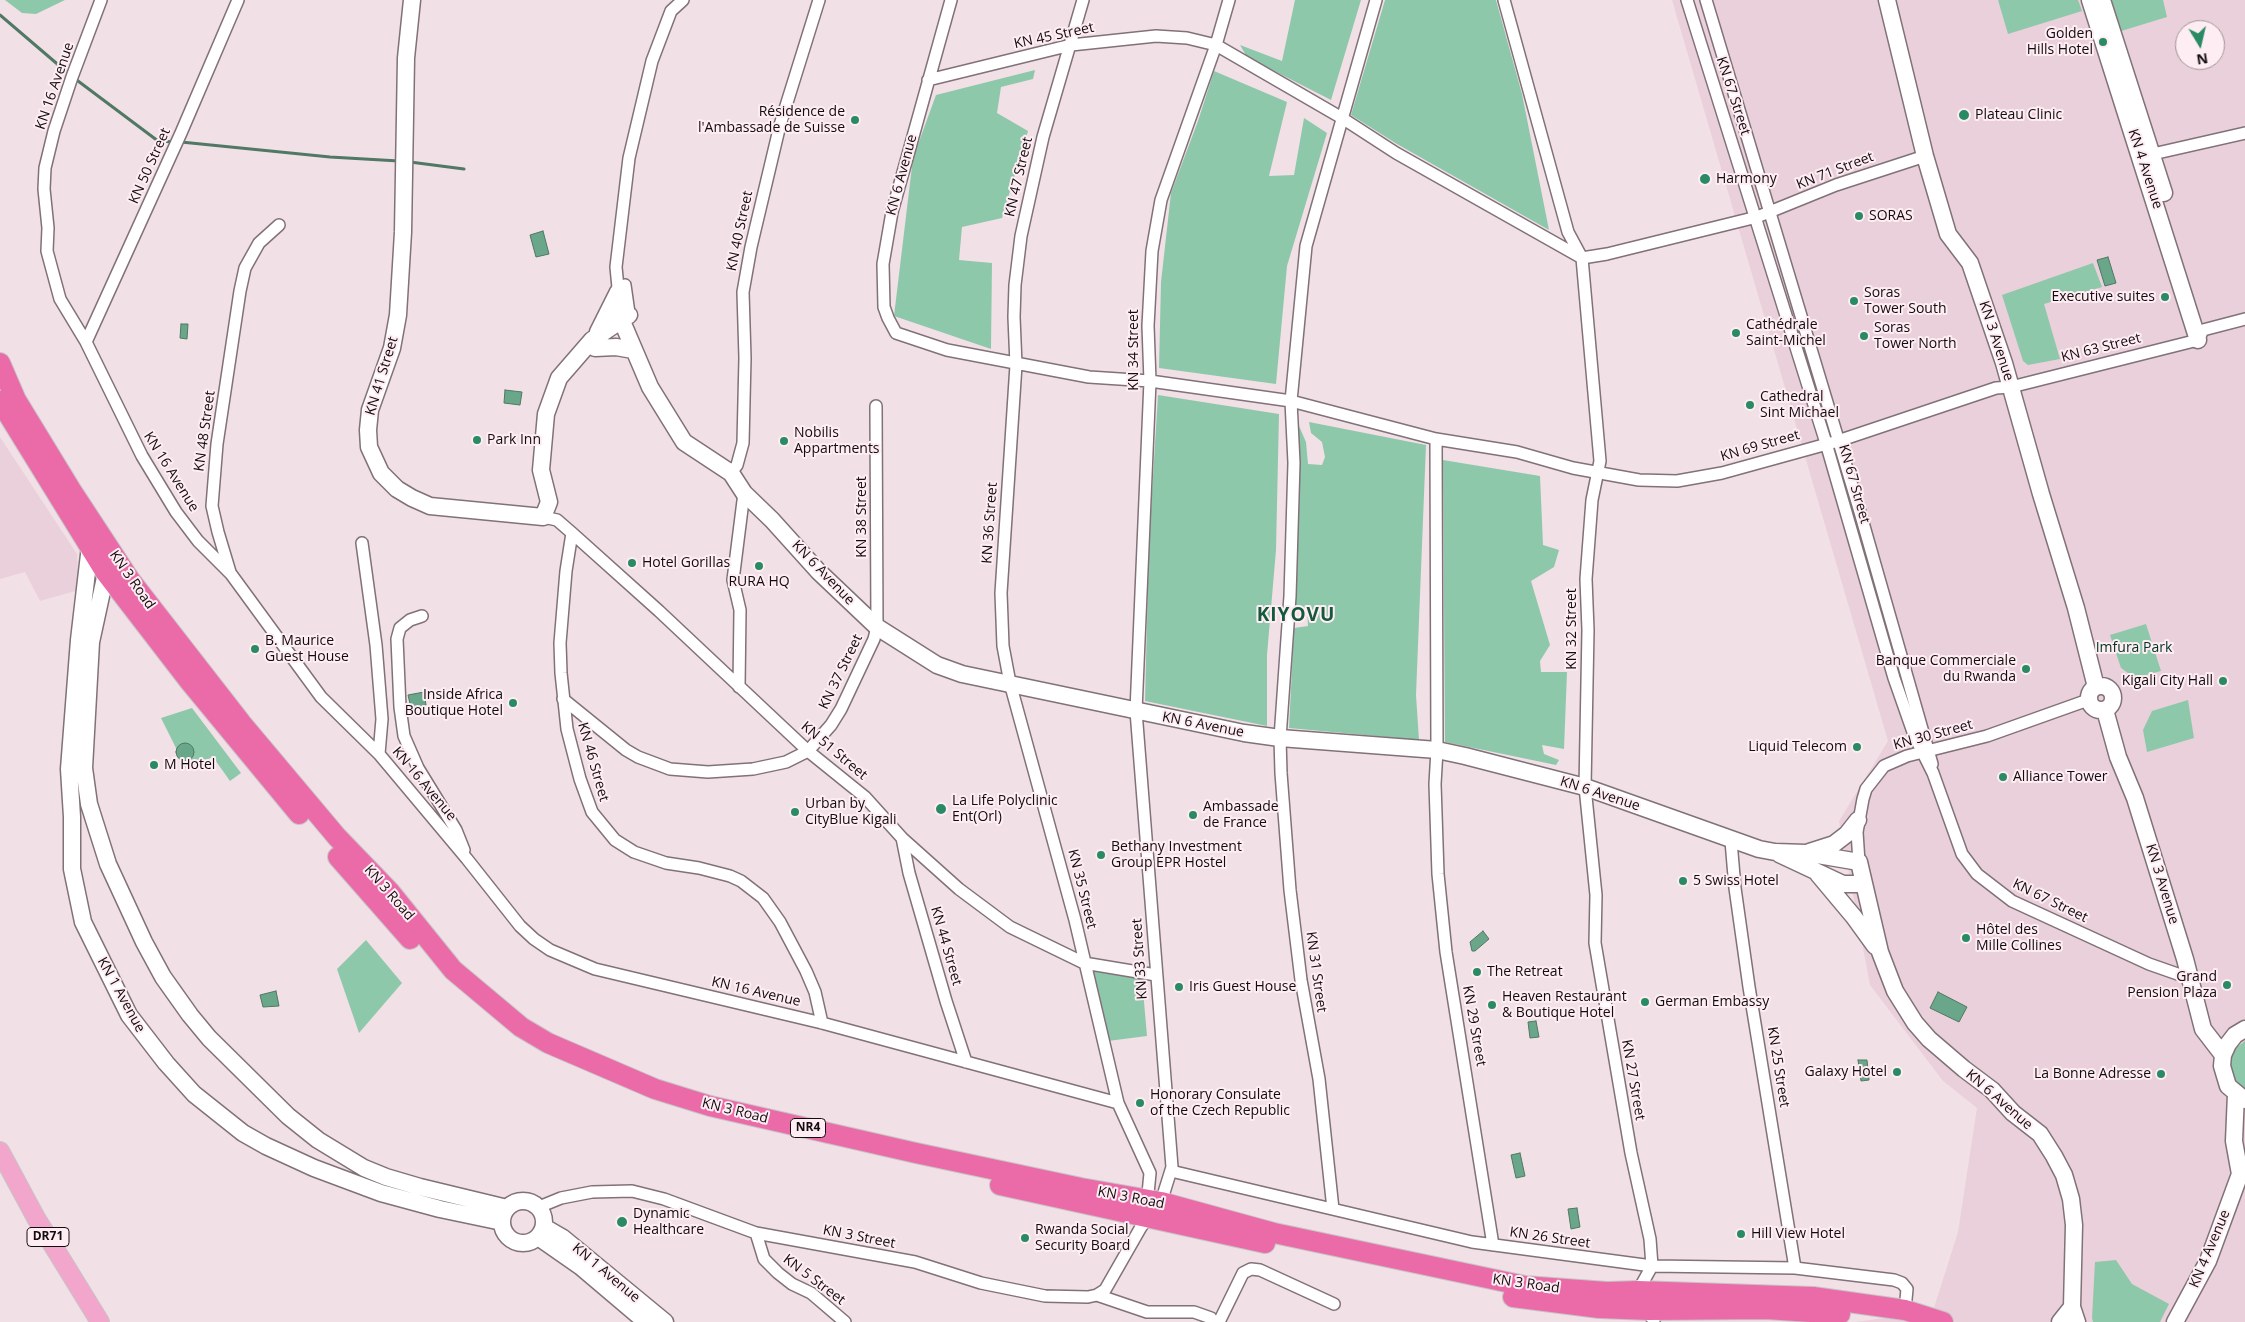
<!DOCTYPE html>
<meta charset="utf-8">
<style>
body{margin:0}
#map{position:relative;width:2245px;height:1322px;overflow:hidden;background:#f2e0e7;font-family:"Open Sans",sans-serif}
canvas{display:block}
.north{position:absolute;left:2175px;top:20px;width:50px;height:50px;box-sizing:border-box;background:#ffedf4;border:1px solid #a09398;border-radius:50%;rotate:171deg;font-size:14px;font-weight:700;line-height:20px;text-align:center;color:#120c0e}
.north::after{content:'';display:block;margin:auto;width:18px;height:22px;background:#298a64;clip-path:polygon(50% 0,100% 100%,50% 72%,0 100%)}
</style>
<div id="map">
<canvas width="2245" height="1322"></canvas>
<div class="north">N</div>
</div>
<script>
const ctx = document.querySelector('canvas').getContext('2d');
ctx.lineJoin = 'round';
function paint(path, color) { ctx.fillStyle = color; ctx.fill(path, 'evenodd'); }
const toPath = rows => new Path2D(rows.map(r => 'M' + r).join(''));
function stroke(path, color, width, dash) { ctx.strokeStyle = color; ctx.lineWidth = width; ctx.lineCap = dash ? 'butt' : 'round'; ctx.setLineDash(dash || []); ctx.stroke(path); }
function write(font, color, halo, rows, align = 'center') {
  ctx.font = font + ' "Open Sans",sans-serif'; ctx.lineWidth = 4; ctx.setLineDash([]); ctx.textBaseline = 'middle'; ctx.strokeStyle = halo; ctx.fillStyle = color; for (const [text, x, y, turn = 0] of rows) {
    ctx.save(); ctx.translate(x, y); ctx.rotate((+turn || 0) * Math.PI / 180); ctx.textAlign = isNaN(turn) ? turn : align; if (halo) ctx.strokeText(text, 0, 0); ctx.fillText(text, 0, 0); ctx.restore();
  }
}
const built = toPath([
 [1672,0,2245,0,2245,1322,1856,1322,1933,1311,1958,1232,1977,1108,1943,1081,1870,985,1839,821,1888,741],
 [2185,30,2215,30,2215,60,2185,60],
 [0,437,77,554,79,590,40,601,25,572,0,579]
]);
const green = toPath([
 [5,0,65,0,36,14,22,13],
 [1295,0,1361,0,1331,100,1247,57,1240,45,1282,61],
 [1385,0,1496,0,1522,94,1549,230,1397,144,1351,115],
 [1998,0,2078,0,2082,11,2008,34],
 [2109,0,2163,0,2167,17,2118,32],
 [1035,70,1033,79,1001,87,997,113,1028,131,1002,218,962,227,959,260,992,263,991,349,894,316,913,158,936,95],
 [1214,71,1287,102,1269,176,1294,175,1304,118,1327,133,1287,266,1276,384,1159,368,1161,282,1171,193,1198,121],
 [2093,263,2102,287,2044,304,2060,359,2028,365,2023,361,2002,295],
 [1158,395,1279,414,1276,550,1267,655,1267,726,1145,701,1149,542],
 [1309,422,1426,445,1416,695,1419,740,1289,728,1294,628,1308,626,1307,609,1294,605,1299,426,1306,442,1308,464,1322,465,1325,457,1322,442,1311,433],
 [1443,460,1540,476,1543,545,1559,550,1554,567,1531,581,1550,645,1540,661,1541,672,1567,672,1564,749,1542,745,1544,754,1559,760,1556,765,1445,742],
 [2146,624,2161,671,2135,678,2121,668,2110,635],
 [2188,700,2194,738,2147,752,2143,730,2152,711],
 [192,708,241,773,230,781,213,757,186,768,161,718],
 [366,940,402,983,359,1033,337,969],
 [1090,971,1142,979,1147,1036,1108,1041],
 [2245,1041,2245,1093,2238,1088,2229,1073,2231,1055,2236,1048],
 [2116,1260,2132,1284,2169,1304,2160,1322,2093,1322,2092,1318,2095,1262]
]);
const water = toPath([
 [543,231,549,254,536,257,530,235,543,231],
 [2108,257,2116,283,2105,286,2097,260,2108,257],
 [181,324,188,324,187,339,180,338,181,324],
 [505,390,522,392,520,405,504,403,505,390],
 [424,692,426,705,411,708,408,695,424,692],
 '176 752a9 9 0 1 1 18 0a9 9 0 1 1-18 0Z',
 [1483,931,1489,939,1475,951,1472,951,1470,942,1483,931],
 [276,991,279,1006,263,1007,260,995,276,991],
 [1938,992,1967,1007,1959,1022,1930,1008,1938,992],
 [1536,1021,1539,1037,1530,1038,1528,1022,1536,1021],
 [1858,1060,1867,1060,1869,1080,1861,1081,1858,1060],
 [1520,1153,1525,1176,1516,1178,1511,1155,1520,1153],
 [1577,1208,1580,1227,1571,1229,1568,1209,1577,1208]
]);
const stream = toPath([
 [0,15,69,74],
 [74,78,158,141,175,142],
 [181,142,330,157,399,161],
 [410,162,464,169]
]);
const street = toPath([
 [101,0,72,77,54,131,45,168,44,189,48,228,47,251,60,299,86,342,142,456,176,512,198,541,231,574,321,697,379,754,467,859,520,926,534,939,550,950,595,969,822,1023,1118,1103],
 [951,0,892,212,883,264,884,307,888,318,896,333,947,350,1089,377,1150,381,1291,401,1436,439,1517,452,1573,468,1639,480,1677,481,1722,473,1838,441,1996,388,2011,387,2198,340,2203,330,2245,319],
 [1083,0,1043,137,1021,236,1015,285,1014,317,1016,365,1001,593,1003,646,1010,683,1075,920,1118,1103,1150,1173,1147,1204],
 [1504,0,1568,232,1582,258,1600,461,1592,500,1586,579,1588,630,1585,787,1596,895,1595,943,1631,1153,1650,1239,1652,1266,1638,1291,1654,1322],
 [1687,0,1826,443,1894,678,1914,735,1933,773,1962,854,1977,874,2012,901,2149,964,2189,978],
 [1706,0,1860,512,1932,764],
 [928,80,1071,45,1156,36,1187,38,1216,45,1342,118,1396,153,1582,258,1607,254,1757,217,1836,185,1925,156],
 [2144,156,2245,133],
 [625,285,629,313],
 [621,319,616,267,629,158,652,61,671,11,683,0],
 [86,342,181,133,238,0],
 [1436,439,1437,750,1435,784,1438,874,1446,952,1493,1245],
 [731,473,737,465,743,443,745,358,743,292,751,247,780,125,819,0],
 [543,517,557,520,572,533,659,611,808,751,865,797,902,838,959,889,1010,927,1084,963,1156,975],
 [572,533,566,571,560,643,561,673,567,729,580,779,592,812,615,840,634,852,666,863,699,868,730,876,741,881,763,898,780,922,806,971,815,992,822,1023],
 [362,543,376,645,382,719,379,754],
 [230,572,218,532,212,506,217,444,240,291,245,268,259,243,279,225],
 [422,616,410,620,400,628,397,639,400,707,404,736,418,768,456,830,464,850],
 [739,687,740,610,733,580,744,493],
 [563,699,626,750,638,757,670,769,708,772,753,769,786,762,808,751,831,725,841,709,874,639,877,627,876,406],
 [902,838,909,873,946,1001,966,1062],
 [1731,841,1735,888,1749,987,1795,1268],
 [1859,862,1857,832,1863,799,1866,789,1884,766,1907,756,1987,736,2088,700],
 [1171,1171,1472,1242,1652,1266,1795,1268,1894,1280,1902,1283,1907,1289,1905,1310],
 [539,1207,561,1198,592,1192,632,1191,664,1199,756,1233,915,1262,981,1283,1045,1296,1088,1297,1097,1295,1105,1290,1141,1227,1161,1202,1172,1167,1136,711,1150,381,1148,326,1152,251,1161,200,1216,45,1229,0],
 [1333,1209,1319,1079,1301,980,1290,890,1281,773,1280,738,1290,596,1294,463,1291,401,1306,246,1376,0],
 [756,1233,764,1259,778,1273,792,1284,811,1293,845,1322],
 [1097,1295,1147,1312,1194,1312,1211,1318,1213,1322],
 [1219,1322,1243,1273,1251,1269,1260,1270,1334,1304]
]);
const secondary = toPath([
 [412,0,406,58,403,232,398,315,392,348,370,410,368,430,369,447,381,473,397,489,412,498,430,506,543,517,549,502,541,470,546,414,559,378,592,340,629,315],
 [1887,0,1925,156,1948,234,1970,263,2004,363,2041,494,2076,608,2096,687],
 [2090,0,2198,340],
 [2102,0,2164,193],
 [621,319,650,387,684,442,731,473,744,493,772,520,818,571,877,627,937,665,962,674,1244,733,1280,738,1437,750,1465,756,1585,787,1759,849,1775,852,1806,853,1859,862,1880,952,1895,991,1915,1023,1929,1039,1964,1069,1992,1090,2013,1113,2040,1134,2054,1156,2064,1175,2071,1199,2074,1225,2072,1307,2077,1322],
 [598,332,618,292],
 [595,348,616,347,633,350],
 [90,546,79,640,69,769,72,817,72,869,83,922,129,1015,166,1063,194,1094,243,1133,266,1146,314,1168,381,1193,440,1209,502,1222],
 [106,573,91,642,84,768,89,804,108,864,144,942,163,977,190,1015,209,1038,288,1116,318,1140,364,1168,386,1177,420,1187,507,1208],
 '2089 698a12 12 0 1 1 24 0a12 12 0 1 1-24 0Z',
 [2105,710,2118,757,2135,798,2185,959,2203,1029,2223,1055],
 [1809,852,1834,844,1847,834,1858,820],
 [1779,854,1843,884,1863,884],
 [1818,874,1854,917,1875,946],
 [2245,1029,2235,1035,2228,1044,2223,1055,2222,1066,2228,1086,2245,1100],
 [2236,1094,2234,1141,2240,1174],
 '502 1222a21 21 0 1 1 42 0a21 21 0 1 1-42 0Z',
 [544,1227,563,1238,665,1322],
 [538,1237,581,1267,646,1322],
 [2060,1322,2072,1307],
 [2175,1322,2208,1261,2240,1174,2245,1167]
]);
const primary = toPath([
 [0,1151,36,1218,100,1322]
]);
const highway = toPath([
 [0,363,16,400,71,490,130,580,242,724,337,837,390,892,453,970,521,1027,548,1043,655,1089,710,1106,916,1153,1081,1188,1161,1202,1274,1233,1525,1286,1607,1292,1638,1291,1813,1297,1905,1310,1943,1322],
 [0,401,106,573,190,682,299,814],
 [338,857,410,939],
 [1000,1185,1265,1243],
 [1513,1297,1599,1308,1649,1310,1766,1309,1840,1314]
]);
const markers = [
 [2103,42,5,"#298a64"],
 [1964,115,6,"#298a64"],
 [855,120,5,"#298a64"],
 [1705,179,6,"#298a64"],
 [1859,216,5,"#298a64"],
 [2165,297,5,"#298a64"],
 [1854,301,5,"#298a64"],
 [1736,333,5,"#298a64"],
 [1864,336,5,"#298a64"],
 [1750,405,5,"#298a64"],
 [477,440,5,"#298a64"],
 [784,441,5,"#298a64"],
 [632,563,5,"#298a64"],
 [759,566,5,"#298a64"],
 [255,649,5,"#298a64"],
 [2026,669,5,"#298a64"],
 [2223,681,5,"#298a64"],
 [513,703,5,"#298a64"],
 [1857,747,5,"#298a64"],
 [154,765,5,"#298a64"],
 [2003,777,5,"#298a64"],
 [941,809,6,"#298a64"],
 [795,812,5,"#298a64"],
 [1193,815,5,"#298a64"],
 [1101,855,5,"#298a64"],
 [1683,881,5,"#298a64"],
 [1966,938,5,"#298a64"],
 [1477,972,5,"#298a64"],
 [2227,985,5,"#298a64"],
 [1179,987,5,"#298a64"],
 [1645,1002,5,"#298a64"],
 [1492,1005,5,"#298a64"],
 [1897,1072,5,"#298a64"],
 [2161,1074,5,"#298a64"],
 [1140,1103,5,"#298a64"],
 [622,1222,6,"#298a64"],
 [1741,1234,5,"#298a64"],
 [1025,1238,5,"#298a64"]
];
const shields = [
 [808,1128,35],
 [48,1237,42]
];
const shieldNames = [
 ["NR4",808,1128],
 ["DR71",48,1237]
];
const poiNames = [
 ["Golden",2093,34,"right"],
 ["Hills Hotel",2093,50,"right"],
 ["Résidence de",845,112,"right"],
 ["l'Ambassade de Suisse",845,128,"right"],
 ["Plateau Clinic",1975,115],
 ["Harmony",1716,179],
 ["SORAS",1869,216],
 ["Soras",1864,293],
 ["Tower South",1864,309],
 ["Executive suites",2155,297,"right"],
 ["Cathédrale",1746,325],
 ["Saint-Michel",1746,341],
 ["Soras",1874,328],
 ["Tower North",1874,344],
 ["Cathedral",1760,397],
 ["Sint Michael",1760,413],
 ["Nobilis",794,433],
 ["Appartments",794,449],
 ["Park Inn",487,440],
 ["Hotel Gorillas",642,563],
 ["RURA HQ",759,582,"center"],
 ["B. Maurice",265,641],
 ["Guest House",265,657],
 ["Banque Commerciale",2016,661,"right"],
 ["du Rwanda",2016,677,"right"],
 ["Kigali City Hall",2213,681,"right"],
 ["Inside Africa",503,695,"right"],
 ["Boutique Hotel",503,711,"right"],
 ["Liquid Telecom",1847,747,"right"],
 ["M Hotel",164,765],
 ["Alliance Tower",2013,777],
 ["La Life Polyclinic",952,801],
 ["Ent(Orl)",952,817],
 ["Urban by",805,804],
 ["CityBlue Kigali",805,820],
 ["Ambassade",1203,807],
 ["de France",1203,823],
 ["Bethany Investment",1111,847],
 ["Group EPR Hostel",1111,863],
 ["5 Swiss Hotel",1693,881],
 ["Hôtel des",1976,930],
 ["Mille Collines",1976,946],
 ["The Retreat",1487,972],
 ["Grand",2217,977,"right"],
 ["Pension Plaza",2217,993,"right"],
 ["Iris Guest House",1189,987],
 ["Heaven Restaurant",1502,997],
 ["& Boutique Hotel",1502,1013],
 ["German Embassy",1655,1002],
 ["Galaxy Hotel",1887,1072,"right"],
 ["La Bonne Adresse",2151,1074,"right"],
 ["Honorary Consulate",1150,1095],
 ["of the Czech Republic",1150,1111],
 ["Dynamic",633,1214],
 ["Healthcare",633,1230],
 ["Rwanda Social",1035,1230],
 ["Security Board",1035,1246],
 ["Hill View Hotel",1751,1234]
];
const streetNames = [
 ["KN 45 Street",1054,36,-12],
 ["KN 16 Avenue",55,86,-71],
 ["KN 67 Street",1733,96,72],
 ["KN 50 Street",150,166,-66],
 ["KN 4 Avenue",2145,169,72],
 ["KN 71 Street",1835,171,-21],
 ["KN 6 Avenue",902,175,-75],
 ["KN 47 Street",1019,177,-77],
 ["KN 40 Street",740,231,-78],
 ["KN 3 Avenue",1996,341,72],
 ["KN 63 Street",2101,348,-14],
 ["KN 34 Street",1134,350,-90],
 ["KN 41 Street",382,376,-73],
 ["KN 48 Street",205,431,-82],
 ["KN 69 Street",1760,446,-16],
 ["KN 16 Avenue",171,472,58],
 ["KN 67 Street",1854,484,74],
 ["KN 38 Street",862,517,-90],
 ["KN 36 Street",990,523,-86],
 ["KN 6 Avenue",823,573,46],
 ["KN 3 Road",132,580,55],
 ["KN 32 Street",1572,629,-90],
 ["KN 37 Street",841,672,-64],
 ["KN 6 Avenue",1203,725,11],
 ["KN 30 Street",1933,735,-15],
 ["KN 51 Street",834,751,40],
 ["KN 46 Street",593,762,74],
 ["KN 16 Avenue",424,784,50],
 ["KN 6 Avenue",1600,794,18],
 ["KN 3 Avenue",2162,884,73],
 ["KN 35 Street",1082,889,76],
 ["KN 3 Road",389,893,49],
 ["KN 67 Street",2050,901,26],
 ["KN 44 Street",946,946,74],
 ["KN 33 Street",1140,959,-94],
 ["KN 31 Street",1316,972,82],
 ["KN 16 Avenue",756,992,13],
 ["KN 1 Avenue",121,995,61],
 ["KN 29 Street",1474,1026,80],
 ["KN 25 Street",1778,1067,81],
 ["KN 27 Street",1633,1080,80],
 ["KN 6 Avenue",1999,1100,41],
 ["KN 3 Road",735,1111,14],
 ["KN 3 Road",1131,1198,11],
 ["KN 3 Street",859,1237,11],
 ["KN 26 Street",1550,1238,8],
 ["KN 4 Avenue",2210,1249,-67],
 ["KN 1 Avenue",606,1273,40],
 ["KN 5 Street",814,1280,37],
 ["KN 3 Road",1526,1284,8]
];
const parkNames = [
 ["Imfura Park",2134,648]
];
const districtNames = [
 ["KIYOVU",1296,616]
];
paint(built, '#ead0da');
paint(green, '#8ec8ab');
paint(water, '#6aa689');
stroke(water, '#507864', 1);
stroke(stream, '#507864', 3);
stroke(street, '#817178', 14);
stroke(secondary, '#817178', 19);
stroke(primary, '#c6c5c5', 20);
stroke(highway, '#c6c5c5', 22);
stroke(street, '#fff', 11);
stroke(secondary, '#fff', 16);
stroke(primary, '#f3a6cb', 18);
stroke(highway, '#eb6ba9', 20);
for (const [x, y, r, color] of markers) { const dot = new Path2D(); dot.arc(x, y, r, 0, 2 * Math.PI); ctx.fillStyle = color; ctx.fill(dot); stroke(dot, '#ffedf4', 2); }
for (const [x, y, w] of shields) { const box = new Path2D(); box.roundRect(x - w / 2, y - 9.5, w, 19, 4); ctx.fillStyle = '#ffedf4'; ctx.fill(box); stroke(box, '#120c0e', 1); }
write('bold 12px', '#120c0e', null, shieldNames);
write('14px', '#120c0e', '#ffedf4', poiNames, 'left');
write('14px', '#120c0e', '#ffedf4', streetNames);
write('14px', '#00321f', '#ffedf4', parkNames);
ctx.letterSpacing = '1px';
write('bold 19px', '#14583d', '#ffedf4', districtNames);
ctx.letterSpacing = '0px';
</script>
